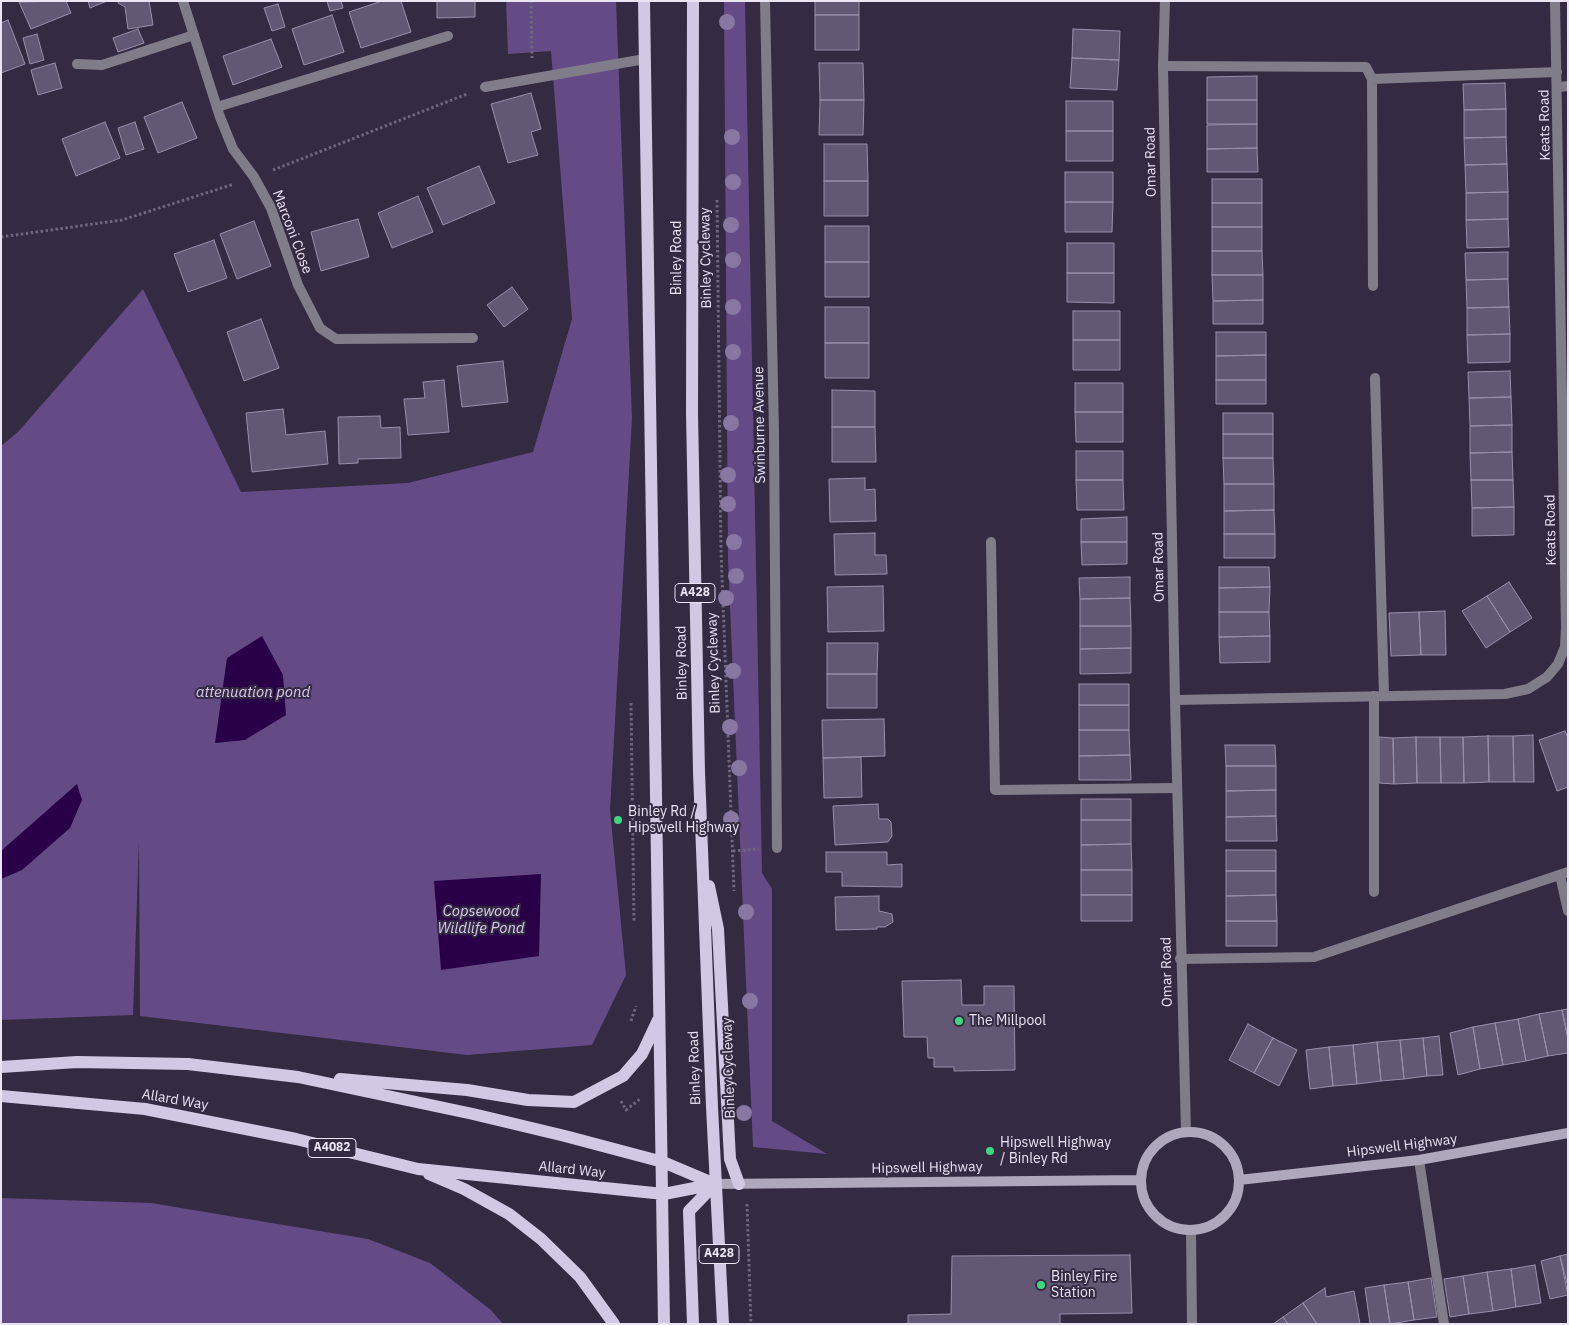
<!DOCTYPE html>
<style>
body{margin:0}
#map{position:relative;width:1569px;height:1325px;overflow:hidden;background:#342a42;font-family:"IBM Plex Sans",sans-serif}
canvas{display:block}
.frame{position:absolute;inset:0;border:2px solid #eae4f4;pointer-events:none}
</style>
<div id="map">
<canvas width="1569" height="1325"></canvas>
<div class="frame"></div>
</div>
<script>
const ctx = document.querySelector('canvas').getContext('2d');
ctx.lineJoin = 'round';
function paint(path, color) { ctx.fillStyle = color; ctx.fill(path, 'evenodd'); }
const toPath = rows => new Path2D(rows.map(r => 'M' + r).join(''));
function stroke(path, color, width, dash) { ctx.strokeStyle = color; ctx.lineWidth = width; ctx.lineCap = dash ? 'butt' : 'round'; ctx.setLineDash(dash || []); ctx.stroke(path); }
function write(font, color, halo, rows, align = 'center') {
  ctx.font = font + ' "IBM Plex Sans",sans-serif'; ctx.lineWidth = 4; ctx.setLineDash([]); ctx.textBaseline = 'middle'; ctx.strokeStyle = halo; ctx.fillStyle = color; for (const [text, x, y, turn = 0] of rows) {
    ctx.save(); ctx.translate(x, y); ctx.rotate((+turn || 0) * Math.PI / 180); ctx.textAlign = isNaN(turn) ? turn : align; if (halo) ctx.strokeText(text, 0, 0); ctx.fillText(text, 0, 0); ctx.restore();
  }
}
const green = toPath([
 [506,1,616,1,632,418,610,810,626,975,592,1045,467,1055,140,1016,139,840,133,1015,1,1020,1,446,18,432,143,289,241,492,408,483,533,452,572,319,551,51,508,54],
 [724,1,745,1,762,873,772,889,772,1121,827,1154,753,1147,728,559],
 [1,1198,151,1203,368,1239,430,1263,491,1310,503,1324,1,1324]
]);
const water = toPath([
 [262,636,283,675,286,715,245,740,215,743,227,658],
 [77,784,82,800,70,828,22,870,1,879,1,851],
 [541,874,539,956,441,970,434,881]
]);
const building = toPath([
 [66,1,71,13,31,29,19,2,66,1],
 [88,1,107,1,90,8,88,1],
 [119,1,149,1,153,25,128,29,125,7,118,3,119,1],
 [327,1,341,1,343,8,330,11,327,1],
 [382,1,401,1,411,32,361,48,349,12,382,1],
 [437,1,475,1,475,17,437,18,437,1],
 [815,1,859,1,859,15,815,15,815,1],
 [278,4,285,27,272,31,264,8,278,4],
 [332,15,344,52,304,65,292,29,332,15],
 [815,15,859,15,859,50,815,50,815,15],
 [8,20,25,64,1,73,1,23,8,20],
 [138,29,144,43,118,52,113,38,138,29],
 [1073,29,1120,31,1119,60,1072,58,1073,29],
 [37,34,44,60,30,64,23,38,37,34],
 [271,39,282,67,233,85,223,56,271,39],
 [1072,58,1119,60,1117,90,1070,88,1072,58],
 [55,63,62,88,38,95,31,70,55,63],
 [819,63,863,63,864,100,820,100,819,63],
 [1257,76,1257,100,1207,100,1207,77,1257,76],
 [1505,83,1506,109,1464,110,1463,84,1505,83],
 [531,93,541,129,531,132,538,155,508,163,491,104,531,93],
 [820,100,864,100,863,135,819,135,820,100],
 [1207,100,1257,100,1257,124,1207,124,1207,100],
 [1066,101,1113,101,1113,131,1066,131,1066,101],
 [182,102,197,138,158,153,144,117,182,102],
 [1506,109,1506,137,1464,138,1464,110,1506,109],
 [105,122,120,158,76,176,62,139,105,122],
 [135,122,144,149,126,155,118,128,135,122],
 [1257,124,1257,148,1207,149,1207,125,1257,124],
 [1066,131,1113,131,1113,161,1066,161,1066,131],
 [1506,137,1507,164,1465,165,1464,138,1506,137],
 [824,144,867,144,868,181,824,181,824,144],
 [1257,148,1258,172,1207,172,1207,149,1257,148],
 [1507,164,1508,192,1466,193,1465,165,1507,164],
 [479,166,495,203,443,225,427,188,479,166],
 [1065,172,1113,172,1113,202,1065,202,1065,172],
 [1212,179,1262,179,1262,203,1212,203,1212,179],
 [824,181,868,181,868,216,824,216,824,181],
 [1508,192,1508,219,1466,220,1466,193,1508,192],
 [418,196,433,232,392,248,378,213,418,196],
 [1065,202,1113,202,1112,232,1065,232,1065,202],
 [1212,203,1262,203,1262,227,1212,227,1212,203],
 [358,219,369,257,321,271,311,232,358,219],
 [1508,219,1509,247,1467,248,1466,220,1508,219],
 [254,221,271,266,237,279,220,234,254,221],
 [825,226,869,226,869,262,825,262,825,226],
 [1212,227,1262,227,1262,251,1212,251,1212,227],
 [214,240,227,278,188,292,174,254,214,240],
 [1067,243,1114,243,1114,273,1067,273,1067,243],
 [1212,251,1262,251,1263,275,1212,275,1212,251],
 [1508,252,1508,279,1466,280,1465,253,1508,252],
 [825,262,869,262,869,297,825,297,825,262],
 [1067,273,1114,273,1114,303,1067,302,1067,273],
 [1212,275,1263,275,1263,300,1213,301,1212,275],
 [1508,279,1509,307,1467,308,1466,280,1508,279],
 [512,287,528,309,504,327,487,305,512,287],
 [1263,300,1263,324,1213,324,1213,301,1263,300],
 [825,307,869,307,869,343,825,343,825,307],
 [1509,307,1510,334,1467,335,1467,308,1509,307],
 [1073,311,1120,311,1120,340,1073,340,1073,311],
 [261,319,279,368,244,381,227,332,261,319],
 [1216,332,1266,332,1266,355,1216,356,1216,332],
 [1510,334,1510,362,1468,363,1467,335,1510,334],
 [1073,340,1120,340,1120,370,1073,370,1073,340],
 [825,343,869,343,869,378,825,378,825,343],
 [1266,355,1266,380,1216,380,1216,356,1266,355],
 [503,361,508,402,462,407,457,366,503,361],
 [1510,371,1511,397,1469,398,1468,372,1510,371],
 [444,380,449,432,408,435,404,399,425,398,423,382,444,380],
 [1216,380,1266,380,1266,404,1216,404,1216,380],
 [1075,383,1123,383,1123,412,1075,412,1075,383],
 [832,390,875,391,875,427,832,427,832,390],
 [1511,397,1512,425,1470,426,1469,398,1511,397],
 [283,409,286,435,325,431,328,464,252,472,246,413,283,409],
 [1075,412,1123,412,1123,442,1076,442,1075,412],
 [1223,413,1273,413,1273,434,1223,434,1223,413],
 [380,416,381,428,400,427,401,458,358,459,358,463,339,464,338,417,380,416],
 [1512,425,1512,452,1470,453,1470,426,1512,425],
 [832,427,875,427,876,462,832,462,832,427],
 [1223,434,1273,434,1273,458,1223,458,1223,434],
 [1076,451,1123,451,1123,480,1076,480,1076,451],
 [1512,452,1513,480,1471,480,1470,453,1512,452],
 [1223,458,1273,458,1274,484,1224,484,1223,458],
 [865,478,865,490,875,489,876,521,830,522,829,479,865,478],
 [1076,480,1123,480,1124,510,1077,510,1076,480],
 [1471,480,1513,480,1514,507,1472,508,1471,480],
 [1224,484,1274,484,1274,510,1224,511,1224,484],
 [1514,507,1514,535,1472,536,1472,508,1514,507],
 [1274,510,1275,534,1224,534,1224,511,1274,510],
 [1127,517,1127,542,1081,542,1081,519,1127,517],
 [875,533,875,555,886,555,887,574,835,575,834,534,875,533],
 [1224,534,1275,534,1275,558,1224,558,1224,534],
 [1081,542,1127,542,1127,564,1082,565,1081,542],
 [1219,567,1269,567,1270,587,1219,588,1219,567],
 [1130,577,1130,598,1080,599,1079,578,1130,577],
 [1509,582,1532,618,1510,632,1487,596,1509,582],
 [883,586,884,631,828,632,827,587,883,586],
 [1270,587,1269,612,1219,612,1219,588,1270,587],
 [1487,596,1510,632,1486,648,1462,611,1487,596],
 [1130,598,1131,626,1080,626,1080,599,1130,598],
 [1445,611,1446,655,1421,655,1419,612,1445,611],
 [1219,612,1269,612,1270,636,1219,637,1219,612],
 [1419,612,1421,655,1391,656,1389,613,1419,612],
 [1080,626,1131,626,1131,648,1080,649,1080,626],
 [1270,636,1270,662,1220,663,1219,637,1270,636],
 [827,643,878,643,877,674,827,674,827,643],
 [1131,648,1131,673,1080,674,1080,649,1131,648],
 [827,674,877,674,877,708,827,708,827,674],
 [1079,684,1129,684,1129,705,1079,705,1079,684],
 [1079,705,1129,705,1129,730,1079,730,1079,705],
 [884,719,885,756,823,758,822,720,884,719],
 [1079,730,1129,730,1130,755,1079,756,1079,730],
 [1565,731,1568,738,1568,787,1557,791,1539,740,1565,731],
 [1533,735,1534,782,1514,782,1513,736,1533,735],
 [1488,736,1513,736,1514,782,1489,782,1488,736],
 [1488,736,1489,782,1464,783,1463,737,1488,736],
 [1379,737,1393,738,1394,784,1379,783,1379,737],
 [1416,737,1417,783,1394,784,1393,738,1416,737],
 [1416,737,1440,737,1441,783,1417,783,1416,737],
 [1440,737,1463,737,1464,783,1441,783,1440,737],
 [1225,745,1275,745,1276,766,1226,766,1225,745],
 [1130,755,1131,780,1079,780,1079,756,1130,755],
 [861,757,862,797,824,798,823,758,861,757],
 [1226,766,1276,766,1276,790,1226,791,1226,766],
 [1276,790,1276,816,1226,817,1226,791,1276,790],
 [1081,799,1131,799,1131,820,1081,820,1081,799],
 [878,804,879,819,888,819,891,822,892,836,888,842,835,845,833,806,878,804],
 [1276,816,1277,841,1226,841,1226,817,1276,816],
 [1081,820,1131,820,1131,844,1081,845,1081,820],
 [1131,844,1132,870,1081,870,1081,845,1131,844],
 [1226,850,1276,850,1276,871,1226,871,1226,850],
 [826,852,887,852,887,865,902,864,902,887,842,886,842,872,826,872,826,852],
 [1081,870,1132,870,1132,895,1081,895,1081,870],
 [1226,871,1276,871,1276,895,1226,896,1226,871],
 [1081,895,1132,895,1132,921,1081,921,1081,895],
 [1276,895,1277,921,1226,921,1226,896,1276,895],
 [879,896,879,911,892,914,893,922,885,927,877,927,877,929,836,930,835,897,879,896],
 [1226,921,1277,921,1277,946,1226,946,1226,921],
 [961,980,962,1005,984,1005,984,986,1014,986,1015,1070,954,1071,954,1067,934,1067,934,1058,928,1058,927,1037,904,1037,902,981,961,980],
 [1568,1009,1568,1039,1562,1010,1568,1009],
 [1562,1010,1568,1039,1568,1053,1548,1056,1539,1014,1562,1010],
 [1539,1014,1548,1056,1526,1061,1518,1019,1539,1014],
 [1518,1019,1526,1061,1503,1065,1495,1023,1518,1019],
 [1495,1023,1503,1065,1480,1069,1473,1027,1495,1023],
 [1248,1024,1273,1038,1254,1073,1229,1060,1248,1024],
 [1473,1027,1480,1069,1458,1075,1450,1033,1473,1027],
 [1439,1036,1443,1075,1427,1076,1423,1038,1439,1036],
 [1273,1038,1297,1050,1279,1086,1254,1073,1273,1038],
 [1423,1038,1427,1076,1404,1079,1400,1040,1423,1038],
 [1400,1040,1404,1079,1381,1081,1377,1042,1400,1040],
 [1377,1042,1381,1081,1357,1084,1353,1045,1377,1042],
 [1353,1045,1357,1084,1333,1086,1329,1047,1353,1045],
 [1329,1047,1333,1086,1310,1089,1306,1050,1329,1047],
 [1568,1254,1568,1287,1560,1256,1568,1254],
 [1130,1255,1132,1313,1060,1314,1060,1324,908,1324,908,1315,951,1314,952,1256,1130,1255],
 [1560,1256,1568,1295,1550,1299,1541,1261,1560,1256],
 [1535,1265,1541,1303,1516,1307,1511,1269,1535,1265],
 [1511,1269,1516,1307,1493,1311,1487,1272,1511,1269],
 [1487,1272,1493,1311,1469,1314,1463,1276,1487,1272],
 [1463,1276,1469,1314,1450,1317,1444,1279,1463,1276],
 [1431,1278,1437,1317,1414,1320,1408,1282,1431,1278],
 [1408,1282,1414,1320,1390,1324,1384,1285,1408,1282],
 [1384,1285,1390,1324,1370,1324,1365,1288,1384,1285],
 [1325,1288,1326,1297,1354,1291,1360,1324,1317,1324,1303,1303,1325,1288],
 [1303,1303,1317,1324,1288,1324,1283,1317,1303,1303],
 [1283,1317,1288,1324,1273,1324,1283,1317]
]);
const path = toPath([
 [531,1,532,58],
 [273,170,467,94],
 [717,200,721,550,734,891],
 [1,237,122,220,234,184],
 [631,703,634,922],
 [733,851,759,849],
 [631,1021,636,1006],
 [621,1101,626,1110,640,1099],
 [747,1204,751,1324]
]);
const lane = toPath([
 [77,64,102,65,194,35],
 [1163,66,1366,67,1372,79,1557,72],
 [1372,79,1373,286],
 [1558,87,1568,86],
 [217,107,448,36],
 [1375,378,1384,696],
 [991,542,995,790,1177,788],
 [1560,875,1568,911],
 [1374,892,1374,696],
 [1180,959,1314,957,1568,872],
 [1419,1160,1444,1324]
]);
const street = toPath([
 [183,1,220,117,233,149,254,177,271,208,298,285,320,328,336,339,473,338],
 [765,1,774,433,777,848],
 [1165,1,1163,66,1175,700,1186,1131],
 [485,87,645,59],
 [1175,700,1505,694,1528,689,1547,677,1558,664,1565,647,1566,628,1555,1],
 [1191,1231,1192,1324]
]);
const secondary = toPath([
 '1141 1181a49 49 0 1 1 98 0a49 49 0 1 1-98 0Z',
 [1239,1180,1419,1160,1568,1133],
 [715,1184,1140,1180]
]);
const primary = toPath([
 [644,1,664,1324],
 [693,1,692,413,699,772,712,1107,723,1324],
 [709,886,718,929,730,1159,739,1184],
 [1,1067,77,1062,188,1064,298,1077,473,1114,565,1136,663,1162,715,1184],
 [340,1079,467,1090,528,1100,574,1102,623,1076,642,1054,658,1020],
 [1,1096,145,1109,296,1139,418,1169,664,1194,715,1184],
 [429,1174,464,1189,509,1214,541,1239,580,1277,614,1324],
 [693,1324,689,1211,715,1184]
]);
const trees = [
 [727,22],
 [732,137],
 [733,182],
 [731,225],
 [733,260],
 [733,307],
 [733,352],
 [731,423],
 [728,475],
 [728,504],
 [734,542],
 [736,576],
 [726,598],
 [733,671],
 [730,727],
 [739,768],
 [731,819],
 [746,912],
 [750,1001],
 [744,1113]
];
const markers = [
 [618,820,5,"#3dd77e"],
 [959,1021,5,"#3dd77e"],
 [990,1151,5,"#3dd77e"],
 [1041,1285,5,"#3dd77e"]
];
const shields = [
 [695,593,40],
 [332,1148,48],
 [719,1254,40]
];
const shieldNames = [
 ["A428",695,593],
 ["A4082",332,1148],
 ["A428",719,1254]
];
const streetNames = [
 ["Keats Road",1545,125,-91],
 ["Omar Road",1151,162,-91],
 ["Marconi Close",292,232,69],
 ["Binley Road",677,258,-90],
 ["Binley Cycleway",706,258,-91],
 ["Swinburne Avenue",760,425,-91],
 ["Keats Road",1551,530,-91],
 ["Omar Road",1159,567,-91],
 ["Binley Road",682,663,-91],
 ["Binley Cycleway",714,663,-92],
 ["Omar Road",1167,972,-91],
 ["Binley Road",695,1068,-92],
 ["Binley Cycleway",729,1068,-92],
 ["Allard Way",175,1100,10],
 ["Hipswell Highway",1402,1146,-7],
 ["Hipswell Highway",927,1168,-1],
 ["Allard Way",572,1170,6]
];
const poiNames = [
 ["Binley Rd /",628,812],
 ["Hipswell Highway",628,828],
 ["The Millpool",969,1021],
 ["Hipswell Highway",1000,1143],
 ["/ Binley Rd",1000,1159],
 ["Binley Fire",1051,1277],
 ["Station",1051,1293]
];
const waterNames = [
 ["attenuation pond",253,693],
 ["Copsewood",481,912],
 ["Wildlife Pond",481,929]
];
paint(green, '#654b86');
paint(water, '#290048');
paint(building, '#635873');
stroke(building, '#9a8eac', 1);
stroke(path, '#6f677c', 3, [2.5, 2.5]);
stroke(lane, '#817c89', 10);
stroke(street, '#817c89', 10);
stroke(secondary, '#afa7bb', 10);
stroke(primary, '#d2c8e3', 12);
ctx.fillStyle = '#8876a3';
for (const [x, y] of trees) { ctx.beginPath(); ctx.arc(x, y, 8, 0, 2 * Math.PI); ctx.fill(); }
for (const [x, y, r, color] of markers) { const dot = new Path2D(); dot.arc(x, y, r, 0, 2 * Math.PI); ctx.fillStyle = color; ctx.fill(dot); stroke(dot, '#342a42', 2); }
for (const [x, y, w] of shields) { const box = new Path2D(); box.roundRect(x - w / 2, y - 9.5, w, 19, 4); ctx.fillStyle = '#342a42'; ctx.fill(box); stroke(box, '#eae4f4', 1); }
write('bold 12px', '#eae4f4', null, shieldNames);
write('14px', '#eae4f4', '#342a42', streetNames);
write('14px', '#eae4f4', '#342a42', poiNames, 'left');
write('italic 15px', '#dbcaf4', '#342a42', waterNames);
</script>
